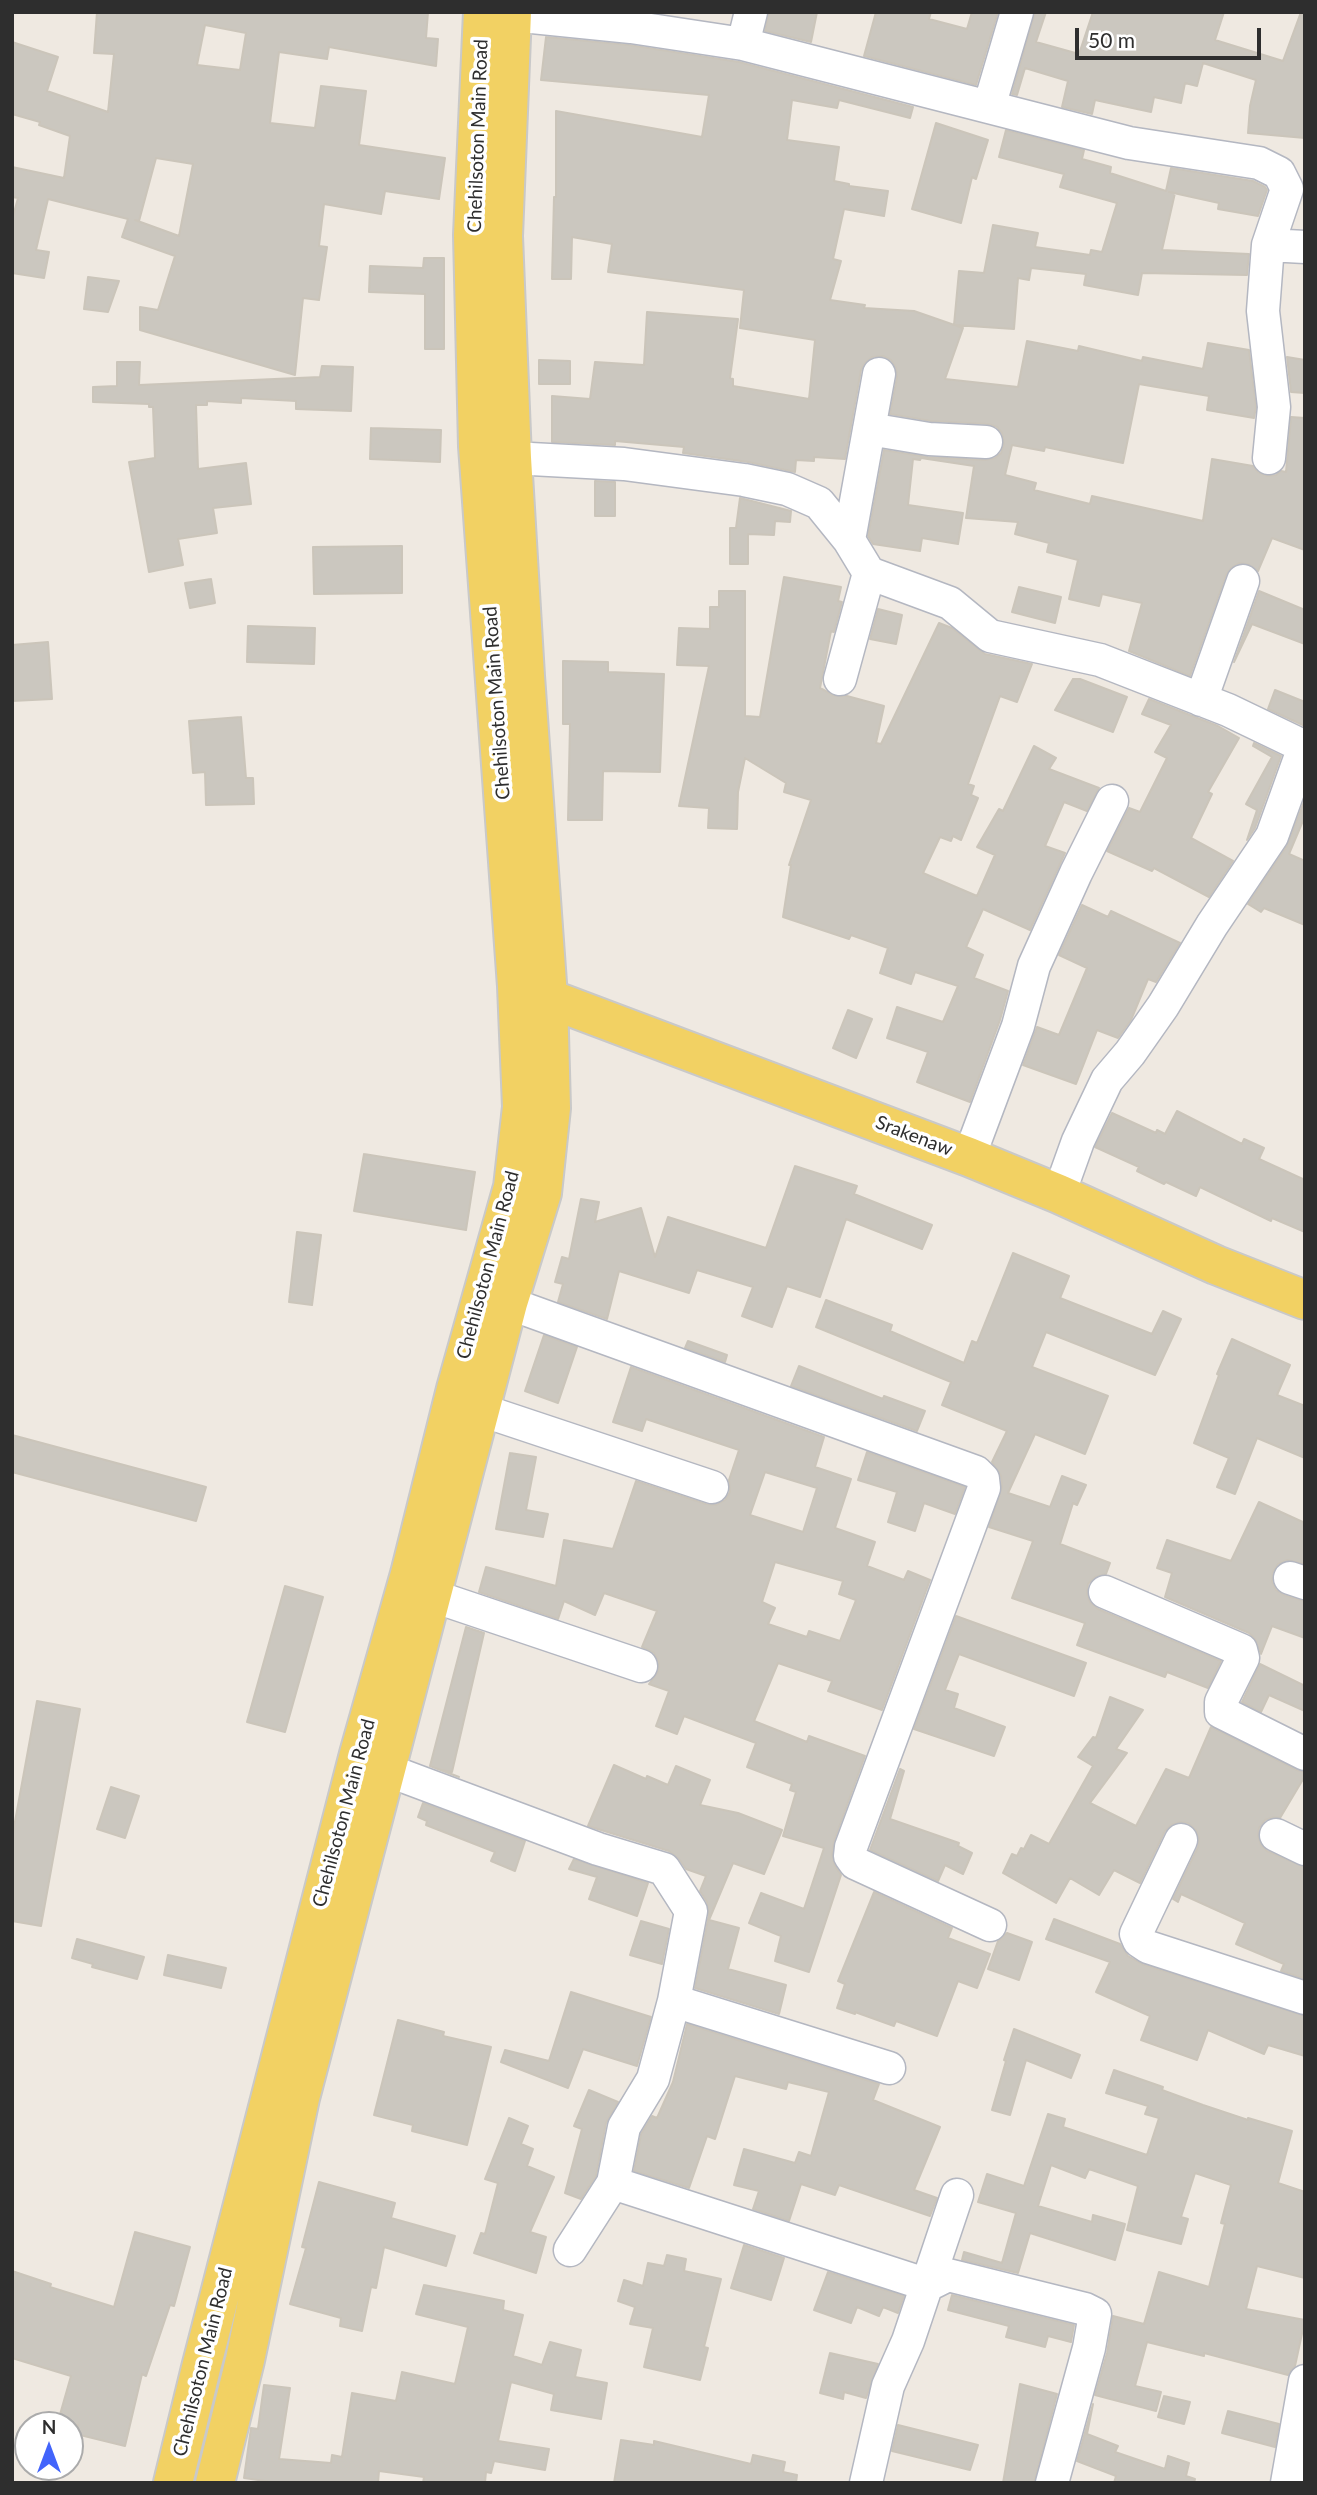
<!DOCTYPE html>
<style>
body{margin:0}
#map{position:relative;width:1317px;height:2495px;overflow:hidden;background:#efe9e1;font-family:Lato,sans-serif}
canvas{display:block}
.frame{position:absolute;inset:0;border:14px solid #2e2e2e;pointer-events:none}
.north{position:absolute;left:14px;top:2411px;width:70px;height:70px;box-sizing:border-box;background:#fff;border:2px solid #ababab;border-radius:50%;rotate:0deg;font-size:19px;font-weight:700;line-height:28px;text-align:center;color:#2e2e2e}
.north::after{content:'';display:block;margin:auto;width:24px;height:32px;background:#4264fb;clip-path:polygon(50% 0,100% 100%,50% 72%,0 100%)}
.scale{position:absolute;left:1075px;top:28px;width:186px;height:32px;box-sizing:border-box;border:4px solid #2e2e2e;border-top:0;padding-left:9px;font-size:21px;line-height:24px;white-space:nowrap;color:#2e2e2e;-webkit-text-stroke:5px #fff;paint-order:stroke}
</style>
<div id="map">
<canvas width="1317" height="2495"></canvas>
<div class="frame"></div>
<div class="north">N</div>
<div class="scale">50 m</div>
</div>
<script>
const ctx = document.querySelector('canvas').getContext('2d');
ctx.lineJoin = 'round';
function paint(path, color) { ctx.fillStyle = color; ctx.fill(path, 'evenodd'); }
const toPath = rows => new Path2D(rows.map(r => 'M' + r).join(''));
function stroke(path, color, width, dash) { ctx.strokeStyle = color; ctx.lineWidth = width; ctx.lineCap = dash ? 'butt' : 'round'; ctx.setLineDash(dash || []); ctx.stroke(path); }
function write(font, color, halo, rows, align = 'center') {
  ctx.font = font + ' Lato,sans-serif'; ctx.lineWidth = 7; ctx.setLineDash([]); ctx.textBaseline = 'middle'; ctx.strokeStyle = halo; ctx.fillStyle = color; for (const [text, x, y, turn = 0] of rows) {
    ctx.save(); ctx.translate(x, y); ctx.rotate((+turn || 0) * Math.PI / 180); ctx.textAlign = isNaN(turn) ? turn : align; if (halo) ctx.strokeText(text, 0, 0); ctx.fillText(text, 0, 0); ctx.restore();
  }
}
const building = toPath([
 [97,12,428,12,426,38,438,39,436,66,329,47,327,59,279,52,270,123,315,128,321,86,366,91,359,145,445,158,439,199,385,191,381,214,324,204,319,246,327,247,319,300,303,298,295,375,140,330,140,307,158,310,175,256,122,237,128,219,48,199,36,250,49,252,44,278,12,273,12,220,18,198,12,197,12,167,64,178,70,136,39,125,40,122,12,114,12,42,58,57,47,91,108,112,114,54,94,53,97,12],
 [205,25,246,33,240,70,197,65,205,25],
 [156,158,193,164,179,236,135,220,139,221,156,158],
 [769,12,817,12,811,42,765,31,769,12],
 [876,12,931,12,929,19,967,29,972,12,998,12,976,85,864,56,876,12],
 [1035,12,1046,12,1036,42,1079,54,1093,12,1224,12,1215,40,1283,61,1301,12,1305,12,1305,138,1248,133,1250,106,1256,80,1203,63,1197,86,1185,83,1181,103,1154,97,1151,112,1095,100,1092,114,1062,107,1068,81,1025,68,1017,95,1012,94,1035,12],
 [546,37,629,45,739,62,913,107,910,118,839,100,837,108,792,100,787,140,839,147,834,181,849,184,849,186,888,191,884,216,844,209,833,259,841,261,830,300,865,305,864,308,914,311,963,328,945,379,1018,387,1027,341,1078,351,1079,346,1142,361,1143,357,1203,369,1208,343,1249,350,1256,407,1254,418,1207,410,1209,396,1139,384,1123,463,1045,447,1044,451,1012,445,1005,475,1036,483,1034,490,1090,504,1092,496,1203,521,1212,459,1253,466,1258,472,1267,476,1276,475,1281,471,1286,472,1291,417,1305,418,1305,550,1272,538,1258,571,1248,564,1239,563,1231,568,1226,575,1190,676,1129,651,1142,603,1102,594,1099,606,1069,599,1078,560,1047,552,1049,543,1015,534,1018,522,966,518,974,466,921,458,920,460,913,459,908,505,963,513,958,544,922,538,920,551,873,544,868,536,884,450,928,457,985,460,995,458,1001,453,1004,444,1002,433,997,427,988,424,931,421,890,414,897,377,896,368,891,360,883,356,872,357,865,363,861,370,845,459,814,457,814,461,796,460,795,472,748,462,683,453,684,447,615,441,615,445,552,442,552,396,590,399,595,362,644,365,647,312,738,319,730,378,733,379,733,386,809,399,815,340,740,328,744,290,608,272,612,244,572,237,571,279,552,279,554,197,556,197,556,111,702,137,709,95,541,80,546,37],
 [936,123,988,140,976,179,972,177,961,223,912,209,936,123],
 [1006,130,1084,150,1082,159,1111,167,1110,173,1166,191,1171,168,1253,181,1265,187,1267,190,1258,216,1218,209,1219,203,1169,192,1175,193,1162,250,1249,254,1247,275,1142,273,1138,295,1084,285,1086,274,1031,268,1029,280,1018,278,1014,329,954,325,959,271,984,273,993,225,1038,233,1035,247,1090,255,1091,250,1102,252,1117,203,1060,187,1064,174,999,157,1006,130],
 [424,258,444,258,444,349,425,349,425,294,369,292,370,266,423,268,424,258],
 [88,277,119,281,108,312,84,309,88,277],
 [1287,357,1305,360,1305,393,1291,392,1287,357],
 [539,360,570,361,570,384,539,384,539,360],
 [117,362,140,362,139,385,320,377,322,366,353,367,351,411,296,409,296,401,241,398,241,403,207,401,207,405,196,405,198,469,246,463,251,504,213,508,217,533,178,539,183,565,149,572,129,462,155,458,153,407,149,407,149,404,93,402,93,387,117,386,117,362],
 [371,428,441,430,440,462,370,459,371,428],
 [595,481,615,482,615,516,595,516,595,481],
 [740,498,791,511,790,522,775,521,774,535,748,534,748,564,730,564,730,528,736,528,740,498],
 [402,546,402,593,314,594,313,547,402,546],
 [784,577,841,587,838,601,842,602,834,632,831,631,820,688,835,696,847,696,884,706,876,743,881,744,939,623,952,628,985,654,1032,664,1017,702,1000,696,968,784,974,786,971,795,978,798,961,840,953,836,951,841,940,837,923,873,977,896,995,855,977,847,999,809,1003,811,1034,746,1056,758,1049,769,1099,788,1087,811,1064,802,1045,846,1065,853,1030,930,983,909,966,947,983,955,974,978,1008,991,1000,1020,970,1102,917,1082,928,1052,887,1038,897,1007,943,1022,958,986,915,972,911,984,880,973,888,948,851,935,849,939,783,917,791,865,789,865,811,800,784,792,786,783,745,758,738,792,737,829,708,828,709,808,679,806,709,666,677,665,679,628,710,629,710,607,719,607,719,591,745,591,745,716,760,717,784,577],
 [211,579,215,603,190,608,185,583,211,579],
 [1019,587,1061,597,1055,623,1012,612,1019,587],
 [1259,591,1305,610,1305,644,1252,624,1234,662,1259,591],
 [878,609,902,615,896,644,870,639,878,609],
 [248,626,315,628,314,664,247,662,248,626],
 [48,642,52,699,12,701,12,645,48,642],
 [563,661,608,662,608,672,664,674,660,772,603,771,602,820,568,820,570,724,563,724,563,661],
 [1073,679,1080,679,1127,697,1113,732,1055,710,1073,679],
 [1275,690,1305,702,1305,726,1268,709,1275,690],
 [1149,699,1218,726,1239,738,1208,792,1212,794,1191,838,1233,861,1209,897,1154,868,1152,871,1107,851,1129,808,1140,812,1167,758,1155,752,1171,725,1142,714,1149,699],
 [241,717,246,778,253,778,254,804,206,805,205,772,193,773,189,721,241,717],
 [1254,743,1281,756,1255,828,1247,840,1257,810,1246,804,1272,757,1253,746,1254,743],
 [1305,799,1305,816,1289,854,1305,861,1305,925,1264,908,1261,912,1248,904,1287,846,1305,799],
 [1082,905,1108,917,1111,911,1180,943,1156,982,1148,979,1131,1020,1118,1038,1097,1030,1076,1084,1023,1065,1037,1027,1059,1035,1087,968,1059,955,1082,905],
 [848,1010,872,1019,856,1058,833,1048,848,1010],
 [1177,1111,1242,1144,1244,1139,1264,1148,1259,1159,1305,1180,1305,1232,1272,1218,1271,1221,1200,1187,1196,1196,1166,1182,1164,1184,1137,1171,1139,1167,1095,1147,1112,1113,1156,1133,1157,1130,1165,1134,1177,1111],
 [364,1154,475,1172,466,1230,354,1211,364,1154],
 [795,1166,857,1186,854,1194,932,1225,922,1249,846,1219,820,1297,787,1286,772,1327,742,1316,753,1287,697,1270,689,1293,619,1271,607,1319,558,1302,563,1284,555,1282,562,1257,569,1259,581,1199,599,1202,595,1222,641,1208,655,1257,668,1217,766,1248,795,1166],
 [297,1232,321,1235,312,1305,289,1302,297,1232],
 [1013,1253,1069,1276,1060,1298,1152,1334,1163,1311,1181,1319,1155,1375,1046,1332,1032,1367,1108,1396,1085,1454,1035,1434,1008,1493,1050,1507,1062,1476,1086,1485,1077,1505,1073,1503,1060,1544,1110,1563,1106,1574,1095,1577,1088,1584,1087,1594,1090,1602,1098,1609,1221,1661,1208,1688,1167,1672,1165,1677,1077,1645,1085,1623,1012,1598,1033,1541,989,1527,1002,1487,1001,1476,992,1462,1007,1431,942,1405,951,1382,816,1327,826,1300,892,1325,890,1331,964,1363,972,1341,977,1343,1013,1253],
 [544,1335,577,1347,558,1403,525,1391,544,1335],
 [1232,1339,1290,1365,1277,1395,1305,1406,1305,1458,1257,1438,1235,1494,1217,1487,1229,1458,1194,1443,1219,1375,1217,1374,1232,1339],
 [688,1341,727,1355,725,1362,685,1348,688,1341],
 [799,1366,883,1399,884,1396,925,1411,917,1431,791,1386,799,1366],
 [631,1367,824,1437,815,1467,851,1479,835,1528,875,1542,867,1566,904,1580,908,1571,930,1580,882,1710,828,1691,832,1681,778,1663,754,1721,807,1742,809,1736,865,1756,834,1841,832,1855,835,1866,841,1875,809,1972,775,1961,781,1936,749,1923,761,1893,804,1909,824,1848,783,1836,796,1792,790,1790,792,1784,747,1767,756,1743,684,1716,677,1734,656,1726,669,1691,649,1684,658,1672,659,1663,654,1653,642,1647,657,1611,604,1593,595,1615,564,1601,558,1619,479,1592,486,1567,556,1586,564,1540,613,1549,636,1481,706,1504,716,1505,725,1500,730,1492,729,1480,739,1450,646,1419,642,1431,613,1422,631,1367],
 [765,1472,817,1488,803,1532,750,1515,765,1472],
 [775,1562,843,1581,839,1594,856,1600,840,1641,809,1631,807,1637,768,1624,775,1608,762,1602,775,1562],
 [12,1435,206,1487,196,1521,12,1472,12,1435],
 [867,1452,965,1487,955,1514,924,1503,915,1531,888,1522,897,1492,858,1480,867,1452],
 [510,1453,536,1457,526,1510,548,1514,543,1537,496,1529,510,1453],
 [1259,1502,1305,1523,1305,1564,1287,1560,1278,1564,1273,1572,1272,1581,1276,1590,1284,1595,1305,1601,1305,1638,1272,1626,1261,1654,1255,1639,1249,1633,1165,1597,1172,1573,1157,1568,1167,1540,1231,1561,1259,1502],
 [285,1586,323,1597,285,1732,247,1722,285,1586],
 [956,1616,1086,1663,1074,1696,959,1654,945,1690,958,1694,954,1708,1005,1727,994,1756,914,1729,956,1616],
 [466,1627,484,1633,452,1772,441,1770,459,1777,430,1766,466,1627],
 [1260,1664,1305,1686,1305,1711,1269,1695,1261,1712,1242,1702,1260,1664],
 [1110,1697,1143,1710,1116,1749,1127,1753,1090,1803,1136,1826,1166,1769,1189,1778,1211,1727,1297,1770,1305,1772,1305,1776,1280,1818,1274,1817,1265,1820,1259,1828,1258,1836,1261,1845,1267,1851,1305,1867,1305,1979,1281,1971,1284,1964,1236,1944,1245,1923,1181,1894,1178,1902,1173,1899,1198,1847,1199,1838,1196,1830,1188,1823,1180,1822,1171,1825,1165,1831,1140,1883,1114,1870,1099,1895,1070,1878,1056,1903,1003,1873,1012,1854,1017,1856,1021,1848,1024,1849,1031,1835,1049,1844,1093,1766,1078,1757,1093,1737,1096,1738,1110,1697],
 [37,1701,80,1709,41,1926,12,1921,12,1838,37,1701],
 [614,1765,646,1779,647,1776,668,1785,676,1766,710,1780,700,1805,738,1813,782,1830,764,1874,733,1863,709,1920,739,1928,728,1969,786,1985,779,2014,695,1988,709,1914,707,1902,700,1891,706,1876,686,1869,679,1859,669,1851,588,1826,614,1765],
 [900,1769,904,1771,890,1819,959,1843,958,1846,972,1853,963,1874,945,1865,938,1881,870,1850,900,1769],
 [111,1787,139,1796,125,1838,97,1829,111,1787],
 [423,1803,525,1841,515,1871,491,1861,495,1852,426,1825,427,1821,418,1817,423,1803],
 [574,1859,648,1883,637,1916,589,1899,597,1877,569,1869,574,1859],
 [874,1892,952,1928,948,1938,990,1954,977,1988,958,1981,937,2036,896,2021,894,2026,855,2012,855,2014,837,2008,845,1984,838,1981,874,1892],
 [1054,1919,1120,1944,1128,1956,1142,1964,1305,2016,1305,2056,1268,2045,1264,2054,1208,2030,1197,2060,1141,2040,1150,2016,1096,1992,1110,1962,1046,1939,1054,1919],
 [641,1921,669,1929,662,1964,630,1955,641,1921],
 [1007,1933,1032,1942,1019,1980,988,1969,998,1941,1007,1933],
 [77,1939,144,1957,137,1979,92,1967,93,1964,72,1958,77,1939],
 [168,1955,226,1968,221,1988,164,1975,168,1955],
 [571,1992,651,2017,637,2066,583,2049,568,2088,501,2062,505,2050,549,2061,571,1992],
 [398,2020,444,2032,443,2036,491,2047,467,2145,412,2131,413,2125,374,2115,398,2020],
 [687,2024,879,2084,873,2100,940,2127,914,2190,937,2198,930,2216,839,2185,835,2195,801,2184,789,2221,753,2209,759,2191,734,2185,744,2149,795,2163,799,2152,811,2156,829,2092,788,2082,786,2089,735,2076,715,2139,707,2136,689,2188,634,2171,641,2134,652,2116,657,2118,673,2082,687,2024],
 [1014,2029,1080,2055,1071,2078,1026,2060,1010,2115,992,2110,1006,2061,1004,2060,1014,2029],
 [1114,2070,1163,2087,1162,2090,1203,2105,1248,2120,1248,2118,1292,2131,1278,2183,1305,2192,1305,2278,1257,2266,1246,2309,1305,2320,1295,2366,1288,2375,1204,2353,1204,2356,1147,2342,1135,2386,1161,2392,1156,2411,1095,2395,1107,2353,1113,2316,1144,2324,1159,2272,1209,2287,1225,2224,1221,2223,1231,2185,1195,2173,1181,2217,1188,2219,1181,2244,1127,2230,1138,2186,1089,2169,1085,2178,1051,2165,1038,2206,1092,2222,1093,2215,1125,2224,1115,2260,1030,2233,1018,2273,962,2260,964,2252,1002,2263,1016,2213,978,2202,987,2174,1024,2186,1048,2114,1065,2119,1063,2127,1147,2155,1159,2118,1145,2114,1148,2106,1106,2093,1114,2070],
 [589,2090,618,2102,606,2123,596,2176,581,2199,565,2193,582,2129,574,2126,589,2090],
 [509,2118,528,2126,521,2144,533,2149,527,2166,554,2177,530,2232,546,2237,536,2273,474,2253,481,2233,485,2234,498,2183,485,2179,509,2118],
 [319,2182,395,2203,391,2218,455,2236,446,2266,384,2247,376,2288,371,2287,362,2331,340,2326,341,2318,290,2304,306,2248,302,2247,319,2182],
 [135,2232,190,2247,174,2306,170,2305,146,2376,142,2374,125,2446,76,2434,78,2425,57,2425,71,2376,12,2358,12,2271,51,2284,50,2287,114,2307,135,2232],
 [744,2245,784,2258,771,2300,731,2288,744,2245],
 [667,2255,686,2259,684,2271,721,2279,704,2347,708,2348,700,2380,644,2367,653,2328,630,2324,635,2307,618,2301,624,2280,643,2286,648,2263,664,2266,667,2255],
 [828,2272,904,2296,898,2313,883,2307,879,2316,857,2307,851,2323,814,2310,828,2272],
 [424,2285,504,2301,503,2310,523,2315,513,2356,542,2365,550,2342,581,2350,575,2377,607,2383,601,2419,551,2410,554,2394,511,2382,498,2441,549,2449,545,2470,494,2461,491,2473,486,2472,485,2483,423,2483,424,2477,379,2471,378,2483,279,2483,244,2478,251,2428,258,2429,264,2385,290,2388,279,2459,331,2463,332,2455,342,2457,352,2393,396,2401,402,2372,455,2384,468,2327,416,2314,424,2285],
 [952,2295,1074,2325,1071,2342,1048,2336,1045,2347,1006,2337,1009,2326,948,2310,952,2295],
 [830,2353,878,2364,866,2398,844,2392,843,2399,820,2393,830,2353],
 [1020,2384,1057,2394,1034,2483,1003,2483,1020,2384],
 [1164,2396,1190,2402,1184,2424,1158,2417,1164,2396],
 [1093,2404,1087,2434,1118,2446,1115,2452,1165,2469,1168,2456,1189,2463,1186,2476,1195,2479,1194,2483,1114,2483,1116,2476,1077,2461,1093,2404],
 [1228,2411,1279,2424,1275,2447,1222,2433,1228,2411],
 [898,2425,978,2445,970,2470,892,2451,898,2425],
 [621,2440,654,2445,654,2441,751,2464,753,2455,785,2462,783,2472,797,2475,796,2483,614,2483,621,2440]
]);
const minor = toPath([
 [512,15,631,27,743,44,1129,143,1259,163,1279,173,1287,189,1268,245,1263,311,1274,407,1269,458],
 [743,44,751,12],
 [989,107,1017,12],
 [1268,245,1305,247],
 [869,429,929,439,986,442],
 [512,458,624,464,744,480,787,489,819,503,849,540,869,573,950,603,990,636,1100,660,1228,710,1305,747],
 [849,540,879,374],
 [840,679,869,573],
 [1201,700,1243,581],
 [969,1157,1018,1026,1034,966,1076,873,1112,801],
 [1059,1194,1078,1141,1107,1080,1130,1053,1163,1006,1212,925,1272,836,1304,747],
 [508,1303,976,1472,983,1479,984,1488,851,1847,850,1856,855,1863,990,1925],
 [481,1410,712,1487],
 [1290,1578,1305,1583],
 [1105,1592,1241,1650,1243,1658,1221,1702,1221,1712,1305,1754],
 [433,1596,641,1666],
 [387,1770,598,1849,664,1869,691,1911,674,2001,653,2079,624,2127,613,2183,570,2250],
 [1276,1835,1305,1849],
 [1181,1840,1136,1934,1139,1941,1148,1947,1305,1998],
 [674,2001,889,2068],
 [613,2183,928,2285,948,2275,1085,2309,1095,2314,1089,2348,1052,2483],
 [866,2483,888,2386,908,2341,957,2195],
 [1287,2483,1305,2381]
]);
const major = toPath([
 [526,990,969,1157,1059,1194,1216,1265,1305,1300],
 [173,2483,201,2368,359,1754,410,1574,456,1389,513,1187,522,1107,517,986,478,446,473,235,483,12],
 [215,2483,245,2360,300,2098,508,1303,542,1193,551,1108,548,997,525,676,512,458,503,236,512,12]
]);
const streetNames = [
 ["Chehilsoton Main Road",478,136,-88],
 ["Chehilsoton Main Road",497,703,-94],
 ["Srakenaw",914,1136,21],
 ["Chehilsoton Main Road",488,1265,-75],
 ["Chehilsoton Main Road",344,1813,-75],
 ["Chehilsoton Main Road",203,2362,-76]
];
paint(building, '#cbc7bf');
stroke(building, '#cbc5ba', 2);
stroke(minor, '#b4b7c1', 35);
stroke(major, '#c9c9c9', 42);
stroke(minor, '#fff', 32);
stroke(major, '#f2d163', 38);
write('19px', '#2e2e2e', '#fff', streetNames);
</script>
